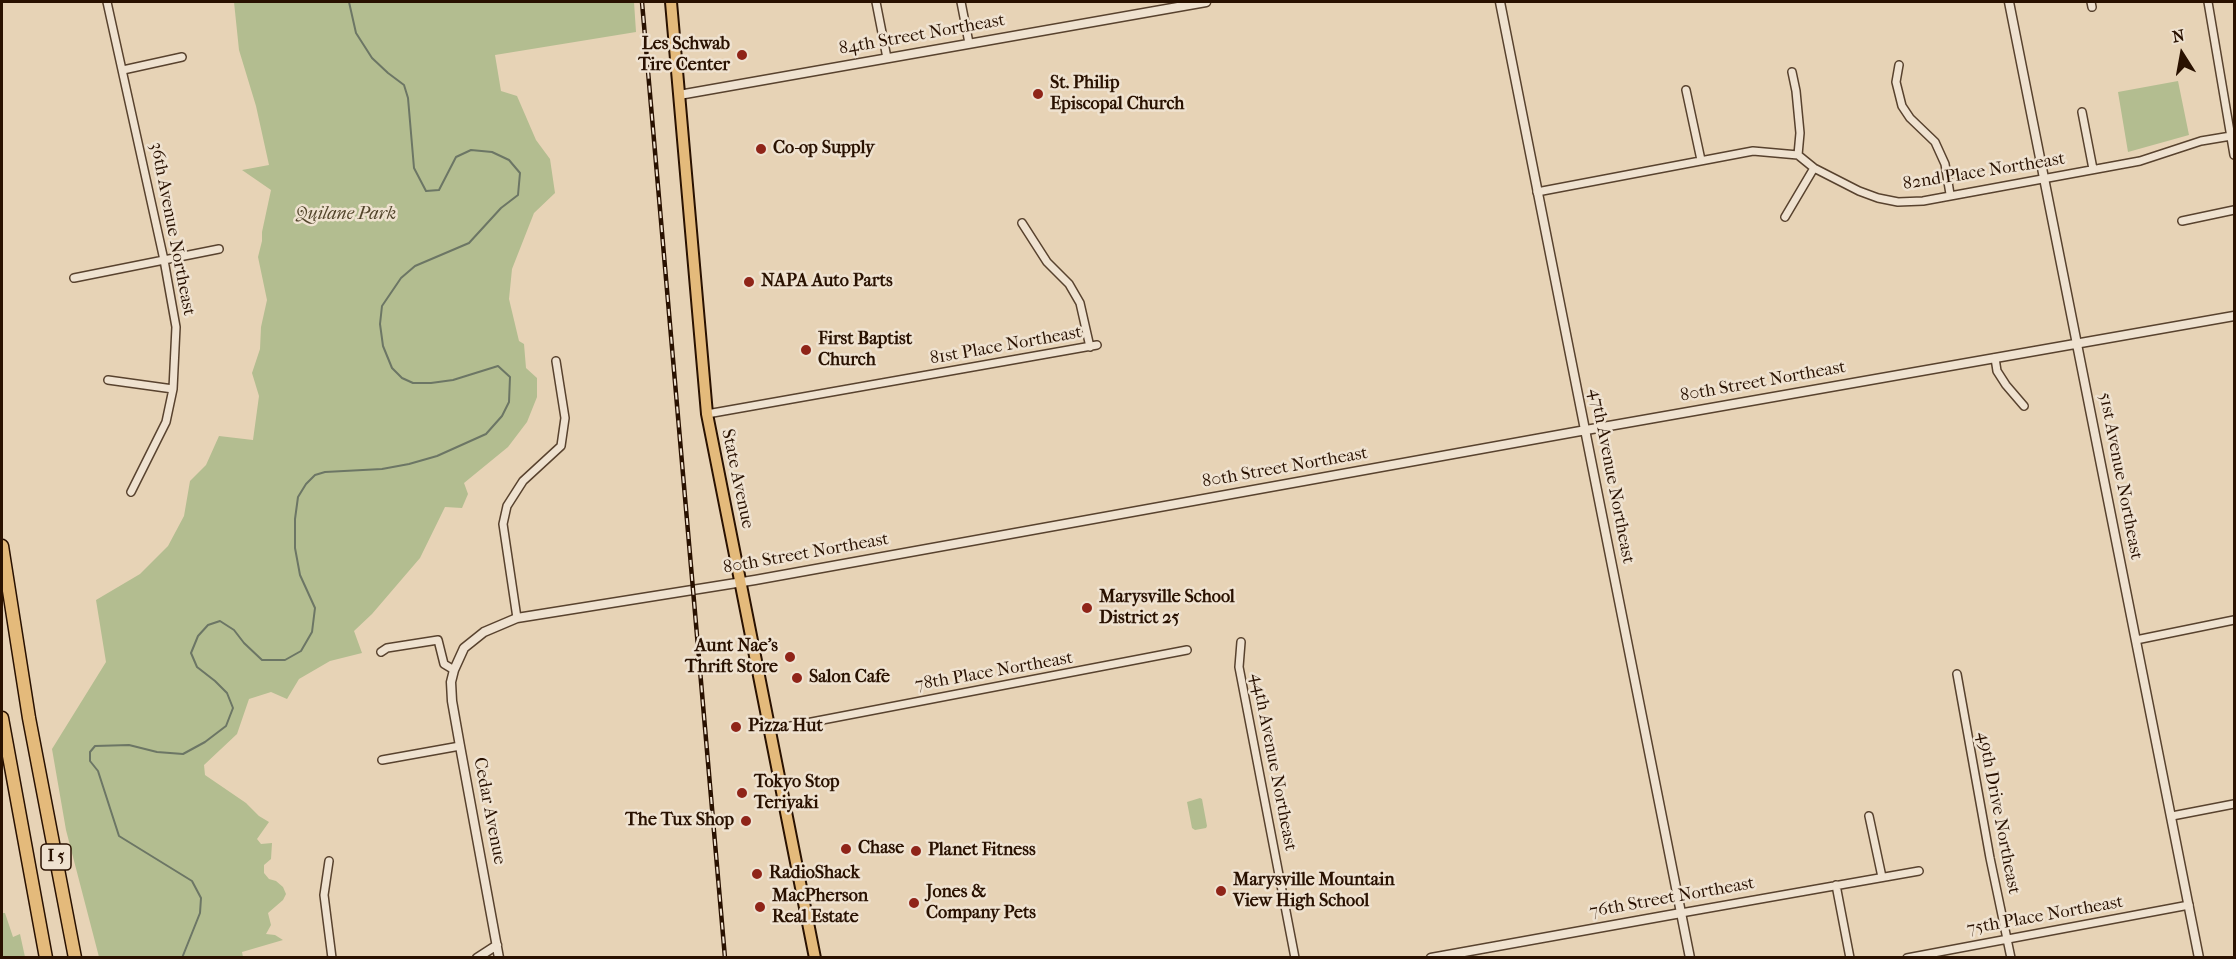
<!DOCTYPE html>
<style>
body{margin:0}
#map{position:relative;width:2236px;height:959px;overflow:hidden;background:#e7d3b6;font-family:"IM FELL French Canon",serif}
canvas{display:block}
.frame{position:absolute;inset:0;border:3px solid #291100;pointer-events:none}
.north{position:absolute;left:2152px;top:24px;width:60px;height:60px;-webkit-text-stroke:4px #efe2d0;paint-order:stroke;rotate:349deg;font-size:16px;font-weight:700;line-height:24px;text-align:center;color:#291100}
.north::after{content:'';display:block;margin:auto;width:21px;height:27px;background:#291100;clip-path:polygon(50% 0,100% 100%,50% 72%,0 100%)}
</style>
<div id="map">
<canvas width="2236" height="959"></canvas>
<div class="frame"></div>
<div class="north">N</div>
</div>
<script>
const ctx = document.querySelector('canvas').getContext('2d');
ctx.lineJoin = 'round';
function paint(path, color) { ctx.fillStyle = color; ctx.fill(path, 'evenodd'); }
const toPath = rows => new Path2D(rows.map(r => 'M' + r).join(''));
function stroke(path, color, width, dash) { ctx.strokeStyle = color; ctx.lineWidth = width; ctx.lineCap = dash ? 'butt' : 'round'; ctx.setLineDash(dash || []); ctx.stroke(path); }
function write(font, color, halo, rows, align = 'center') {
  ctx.font = font + ' "IM FELL French Canon",serif'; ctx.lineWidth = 5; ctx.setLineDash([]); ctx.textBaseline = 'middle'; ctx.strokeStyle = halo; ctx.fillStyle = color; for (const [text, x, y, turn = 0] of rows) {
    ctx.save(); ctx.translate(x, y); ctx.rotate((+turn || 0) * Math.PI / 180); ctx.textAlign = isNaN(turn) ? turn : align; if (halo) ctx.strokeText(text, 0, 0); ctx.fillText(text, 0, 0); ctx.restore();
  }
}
const green = toPath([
 [234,2,634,2,636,32,495,55,501,91,517,96,536,140,550,159,555,193,534,213,512,269,509,299,519,341,524,344,526,368,537,378,537,397,527,422,508,447,464,483,468,494,462,508,445,507,420,558,372,614,354,631,362,653,330,661,299,679,287,699,271,692,249,699,237,734,204,765,205,775,246,803,259,816,269,822,257,839,261,844,272,843,271,859,264,865,264,873,269,879,276,881,283,887,286,894,283,900,268,913,271,925,266,934,275,935,283,940,242,952,243,957,99,957,66,830,52,749,106,662,96,600,140,574,168,546,184,516,190,481,206,465,219,436,253,440,259,396,252,373,260,349,261,327,267,300,258,257,262,241,262,232,271,190,242,170,269,165,256,106,239,50],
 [2178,81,2189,135,2128,152,2118,92],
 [1200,798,1202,799,1207,826,1206,828,1195,830,1192,828,1187,802],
 [2,913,5,913,13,937,20,934,25,957,2,957]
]);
const stream = toPath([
 [182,958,200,913,201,898,192,881,119,836,98,771,90,761,90,752,95,746,129,745,157,752,183,754,205,742,226,726,233,708,227,693,215,681,197,667,191,653,198,636,208,625,220,621,234,630,244,643,262,660,285,660,301,651,312,632,315,608,300,575,295,548,295,519,298,497,306,484,315,475,325,472,382,469,409,464,437,456,486,434,502,416,509,402,510,377,498,366,453,380,431,383,413,383,402,378,392,368,383,346,380,324,382,306,401,278,415,266,469,243,501,208,518,195,520,173,509,160,492,152,471,150,456,157,439,190,426,191,414,168,408,98,404,85,388,73,372,58,356,33,349,2]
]);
const minor = toPath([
 [107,2,164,260,176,327,173,389,166,422,131,492],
 [876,2,887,58],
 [961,2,969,43],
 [2091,2,2092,7],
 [2208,2,2234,155],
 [1899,65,1896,82,1902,106,1910,118,1935,142,1945,164,1950,194],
 [123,70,182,57],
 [1792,72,1796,91,1800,133,1798,155],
 [1686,90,1701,160],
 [2082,112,2093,169],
 [1537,192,1753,151,1798,155,1814,168,1859,191,1878,198,1898,202,1923,201,2140,161,2201,141,2231,136],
 [1785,217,1814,168],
 [2182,221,2234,210],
 [1022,223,1047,262,1069,284,1080,303,1090,347],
 [74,278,219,249],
 [1995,358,1997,371,2006,385,2024,406],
 [108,380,173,389],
 [707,414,1097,345],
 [517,618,503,524,507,506,523,481,561,446,565,418,556,361],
 [2136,640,2234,620],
 [1241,642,1239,667,1295,958],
 [381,652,387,648,438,640,444,664,454,670],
 [1957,674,1990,858,2011,958],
 [770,730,1187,650],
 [382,760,460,746],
 [1869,816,1882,877],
 [2172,816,2234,804],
 [329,861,324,895,332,958],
 [1836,885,1850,958],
 [1681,913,1919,871],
 [1907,958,2189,905]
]);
const tertiary = toPath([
 [1500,2,1690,958],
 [2009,2,2199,958],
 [679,95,1206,2],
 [477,958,497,945],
 [499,958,460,746,452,701,451,682,454,670,464,648,484,632,517,618,755,580,1586,430,2234,316],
 [1431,958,1681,913]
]);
const primary = toPath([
 [671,2,707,414,815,958]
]);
const motorway = toPath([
 [2,546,29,718,75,958],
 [2,718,46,958]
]);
const rail = toPath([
 [642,2,725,958]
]);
const markers = [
 [742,55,6,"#8f2418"],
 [1038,94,6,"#8f2418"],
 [761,149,6,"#8f2418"],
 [749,282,6,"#8f2418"],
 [806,350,6,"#8f2418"],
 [1087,608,6,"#8f2418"],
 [790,657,6,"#8f2418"],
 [797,678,6,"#8f2418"],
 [736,727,6,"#8f2418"],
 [742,793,6,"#8f2418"],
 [746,821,6,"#8f2418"],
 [846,849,6,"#8f2418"],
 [916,851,6,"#8f2418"],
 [757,874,6,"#8f2418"],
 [1221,891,6,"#8f2418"],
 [914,903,6,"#8f2418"],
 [760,907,6,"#8f2418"]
];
const shields = [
 [56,857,30]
];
const shieldNames = [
 ["I 5",56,857]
];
const streetNames = [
 ["84th Street Northeast",922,35,-10],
 ["82nd Place Northeast",1984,172,-9],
 ["36th Avenue Northeast",172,229,79],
 ["81st Place Northeast",1006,346,-10],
 ["80th Street Northeast",1763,382,-10],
 ["80th Street Northeast",1285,468,-10],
 ["47th Avenue Northeast",1611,476,79],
 ["51st Avenue Northeast",2120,476,79],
 ["State Avenue",737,479,78],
 ["80th Street Northeast",806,554,-10],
 ["78th Place Northeast",994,672,-10],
 ["44th Avenue Northeast",1273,762,79],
 ["Cedar Avenue",489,811,79],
 ["49th Drive Northeast",1998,813,79],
 ["76th Street Northeast",1672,898,-10],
 ["75th Place Northeast",2045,916,-10]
];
const poiNames = [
 ["Les Schwab",730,45,"right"],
 ["Tire Center",730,66,"right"],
 ["St. Philip",1050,84],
 ["Episcopal Church",1050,105],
 ["Co-op Supply",773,149],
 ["NAPA Auto Parts",761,282],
 ["First Baptist",818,340],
 ["Church",818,361],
 ["Marysville School",1099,598],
 ["District 25",1099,619],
 ["Aunt Nae's",778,647,"right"],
 ["Thrift Store",778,668,"right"],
 ["Salon Cafe",809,678],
 ["Pizza Hut",748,727],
 ["Tokyo Stop",754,783],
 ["Teriyaki",754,804],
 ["The Tux Shop",734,821,"right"],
 ["Chase",858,849],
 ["Planet Fitness",928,851],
 ["RadioShack",769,874],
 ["Marysville Mountain",1233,881],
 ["View High School",1233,902],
 ["Jones &",926,893],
 ["Company Pets",926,914],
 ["MacPherson",772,897],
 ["Real Estate",772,918]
];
const parkNames = [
 ["Quilane Park",346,215]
];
paint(green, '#b3bd90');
stroke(stream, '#6c7665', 2);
stroke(minor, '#58422e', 10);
stroke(tertiary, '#58422e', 11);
stroke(primary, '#291100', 14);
stroke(motorway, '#291100', 15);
stroke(minor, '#efe2d0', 7);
stroke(tertiary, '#efe2d0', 8);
stroke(primary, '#e4ba7b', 10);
stroke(motorway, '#e4ba7b', 12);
stroke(rail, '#291100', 4.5);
stroke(rail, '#efe2d0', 2, [7]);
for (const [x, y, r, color] of markers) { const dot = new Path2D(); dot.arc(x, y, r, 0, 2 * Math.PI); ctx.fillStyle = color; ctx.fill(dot); stroke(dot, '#efe2d0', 2); }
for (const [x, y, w] of shields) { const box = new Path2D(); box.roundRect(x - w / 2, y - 13, w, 26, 4.5); ctx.fillStyle = '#efe2d0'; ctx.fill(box); stroke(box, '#291100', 1.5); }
write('bold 16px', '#291100', null, shieldNames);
write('18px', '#291100', '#efe2d0', streetNames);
write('bold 18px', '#291100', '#efe2d0', poiNames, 'left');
write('italic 18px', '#52452b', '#efe2d0', parkNames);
</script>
